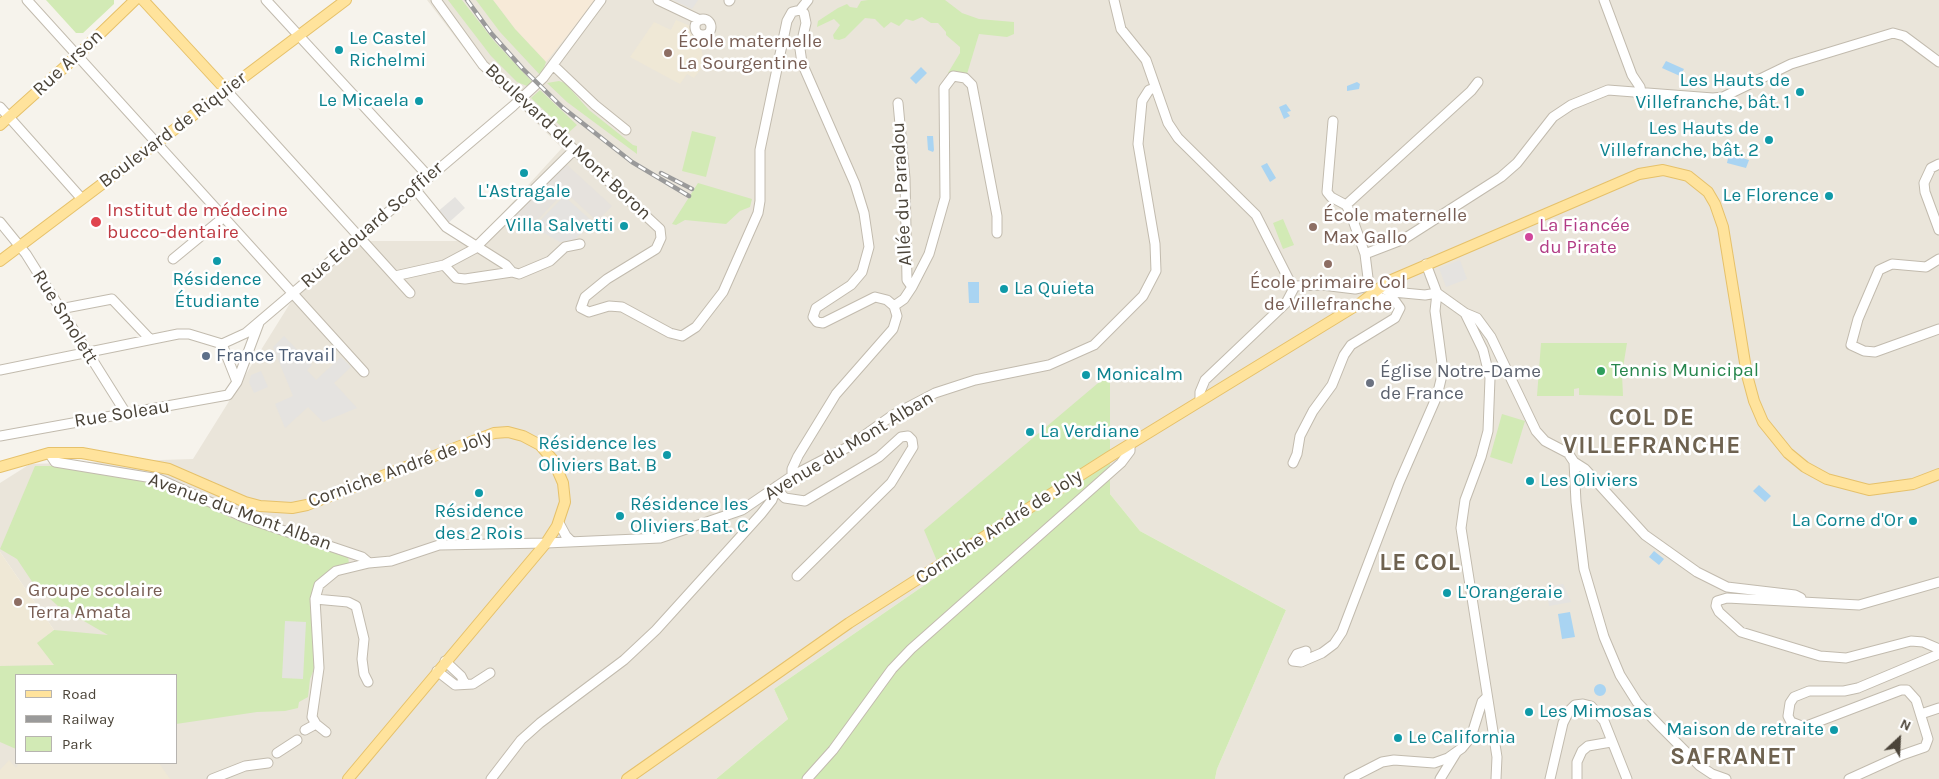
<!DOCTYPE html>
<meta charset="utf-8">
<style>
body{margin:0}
#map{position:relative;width:1939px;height:779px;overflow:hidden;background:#f6f3ec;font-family:Karla,sans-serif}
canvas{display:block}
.legend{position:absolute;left:15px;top:674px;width:162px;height:90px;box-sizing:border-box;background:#fff;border:1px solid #b7b4b0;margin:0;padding:6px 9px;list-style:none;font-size:15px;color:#4b4439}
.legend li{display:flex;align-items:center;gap:10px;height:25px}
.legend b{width:25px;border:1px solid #b7b4b0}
.north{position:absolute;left:1874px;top:714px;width:50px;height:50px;-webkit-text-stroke:4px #fff;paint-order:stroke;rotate:25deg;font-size:14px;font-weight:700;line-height:20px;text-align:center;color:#4b4439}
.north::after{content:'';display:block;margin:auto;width:18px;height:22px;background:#4b4439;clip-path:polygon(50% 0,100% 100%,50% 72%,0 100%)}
</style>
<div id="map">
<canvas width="1939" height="779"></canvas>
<ul class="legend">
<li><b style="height:6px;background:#ffe39c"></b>Road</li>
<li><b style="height:6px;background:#9a9a9a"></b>Railway</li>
<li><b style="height:14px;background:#d2eab5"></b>Park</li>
</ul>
<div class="north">N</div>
</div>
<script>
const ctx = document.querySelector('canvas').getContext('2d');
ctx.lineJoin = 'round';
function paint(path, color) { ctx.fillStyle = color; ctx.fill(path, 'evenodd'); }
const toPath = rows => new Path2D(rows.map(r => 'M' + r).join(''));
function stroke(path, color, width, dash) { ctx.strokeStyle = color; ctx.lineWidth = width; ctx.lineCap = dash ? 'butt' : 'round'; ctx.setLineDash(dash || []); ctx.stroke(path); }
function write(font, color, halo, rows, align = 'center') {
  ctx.font = font + ' Karla,sans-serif'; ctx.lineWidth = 5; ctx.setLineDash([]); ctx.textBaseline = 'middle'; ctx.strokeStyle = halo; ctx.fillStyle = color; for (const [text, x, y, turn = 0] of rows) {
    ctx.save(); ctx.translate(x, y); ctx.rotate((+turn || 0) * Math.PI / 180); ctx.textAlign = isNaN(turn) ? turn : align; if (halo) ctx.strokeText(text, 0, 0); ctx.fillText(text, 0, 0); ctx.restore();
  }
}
const residential = toPath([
 [427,0,1939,0,1939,779,1215,779,1217,769,1286,610,1140,531,1110,494,1109,373,942,573,774,689,788,719,716,779,0,779,0,666,37,643,54,630,0,552,0,483,30,464,193,459,299,289,358,241,477,241,562,148,475,63],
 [16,675,176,675,176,763,16,763]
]);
const commercial = toPath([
 [493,0,596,0,546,62,515,29]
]);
const industrial = toPath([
 [565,163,612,206,597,221,562,189,559,192,561,195,531,227,523,220,521,221,513,217]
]);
const education = toPath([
 [676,20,690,26,693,35,705,40,701,48,705,64,694,78,687,74,680,84,630,57,654,22,671,30],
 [0,552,54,630,38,643,54,665,0,666],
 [9,760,16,768,19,763,159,763,170,779,0,779,0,770]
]);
const green = toPath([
 [46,0,114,0,114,4,83,33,76,33],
 [448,0,462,0,494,41,534,84,527,86,517,82,491,56],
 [476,0,493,0,515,29,546,62,541,76,500,32],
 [868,0,945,0,962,13,979,19,1014,22,1014,34,1007,37,979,34,967,74,958,72,948,73,960,53,960,47,946,35,946,32,938,23,931,23,922,17,913,21,906,19,899,26,891,22,884,28,875,19,865,18,845,38,839,40,834,39,833,35,840,25,834,19,817,27,818,21,838,8,847,4,850,7,857,8,861,1],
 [559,81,565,83,589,110,633,145,637,146,637,154,567,102,547,83],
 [540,90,577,125,568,133,531,98],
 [692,131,716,137,706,177,682,171],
 [698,183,752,199,750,207,740,211,726,224,685,220,676,225,672,224],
 [1283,219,1294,245,1283,249,1273,223],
 [1541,343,1627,343,1622,374,1623,396,1579,395,1579,388,1574,389,1574,396,1537,396],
 [1110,373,1110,494,1140,531,1286,610,1217,769,1215,779,716,779,788,719,774,689,942,573,924,530],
 [1502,414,1525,421,1512,464,1490,457],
 [35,466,56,466,150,481,169,487,231,518,348,556,349,564,335,568,326,573,312,590,316,664,310,679,308,697,299,702,298,708,285,711,257,712,176,724,176,675,16,675,16,749,0,742,0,666,54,665,37,643,54,630,108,635,58,606,33,583,17,559,0,549]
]);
const parking = toPath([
 [673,0,698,0,692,9],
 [564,196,594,223,574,240,560,242,542,232,546,227,539,222],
 [455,197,465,208,446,225,436,213],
 [1460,260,1467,279,1446,287,1439,268],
 [284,336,312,365,307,370,316,380,341,357,351,367,334,383,357,408,323,422,308,407,285,428,275,404,293,396,273,347],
 [261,371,268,387,254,393,249,382,251,375],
 [1563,584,1571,602,1549,606,1546,587],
 [285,621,306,622,303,679,282,678]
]);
const water = toPath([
 [1666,61,1684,69,1680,76,1662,68],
 [921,67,927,73,916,84,910,78],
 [1357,82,1360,84,1359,89,1347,91,1347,86],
 [1286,104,1291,111,1287,112,1290,116,1284,119,1279,107],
 [927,136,933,136,934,150,933,152,928,150],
 [1729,154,1749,160,1746,168,1727,163],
 [1267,163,1276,178,1270,182,1261,166],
 [968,282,979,282,979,303,969,303],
 [1759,485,1771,496,1765,502,1753,491],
 [1654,551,1664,559,1659,565,1649,557],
 [1570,612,1575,637,1562,639,1558,614],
 '1594 690a6 6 0 1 1 12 0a6 6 0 1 1-12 0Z'
]);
const minor = toPath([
 [27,0,364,372],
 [266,0,429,177],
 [436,0,483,65,660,229,661,238,656,249,607,279,585,297,581,308,589,312,609,306,622,307,670,333,682,336,696,327,723,292,758,213,760,201,760,150,787,21,792,12,800,10,804,13,806,23,800,49,802,63,855,184,864,213,869,247,862,272,851,285,816,308,813,317,817,322,823,323,875,297,887,300,894,306,897,316,893,329,836,394,798,456,792,469,792,476],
 [658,0,700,20],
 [1114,0,1121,29,1146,60,1168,123,1178,138,1256,215,1290,282,1295,286],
 [1604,0,1632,75,1640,87,1641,92],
 [729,1,730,0],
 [800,10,808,0],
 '695 27a8 8 0 1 1 16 0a8 8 0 1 1-16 0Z',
 [553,65,595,105,626,130],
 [226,90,410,293],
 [0,107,82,199],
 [1939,164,1931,168,1924,183,1925,192,1939,230],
 [415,189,446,227,506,265,512,272],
 [1346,205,1471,91,1478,82],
 [0,222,26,254,127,415],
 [1365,254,1404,239,1501,177,1517,163,1553,117,1571,105,1608,90,1713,98,1723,97,1791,64,1893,33,1904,36,1939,62],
 [173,259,224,217],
 [1939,259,1926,267,1892,264,1879,270,1858,319,1851,345,1864,351,1875,352,1939,329],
 [1426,264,1437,293,1465,313,1483,350,1490,378,1488,431,1481,457,1465,500,1461,528,1497,757,1496,779],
 [444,265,456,278,465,279,512,272,519,274,550,261,565,247,580,244],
 [395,276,444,265,474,249,574,150],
 [1295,286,1322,285,1355,289,1369,286],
 [912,287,929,254,945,198,944,88,953,76,965,78,972,85,997,216,997,233],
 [1380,288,1393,292,1425,295,1437,293],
 [894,306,904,299,912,287,907,280,905,178,898,103],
 [60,309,112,299,150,339],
 [1465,313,1477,318,1491,337,1536,431,1545,441,1568,453,1574,462,1576,502,1584,569,1604,637,1620,675,1637,702,1660,726,1700,766,1712,774,1726,779],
 [222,344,237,382],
 [0,370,178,334,189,334,222,344,246,333,513,106,543,78,601,0],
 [1200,401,1200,392,1205,380,1286,303,1295,286],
 [0,436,228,395,237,382,259,323],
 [49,453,55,462,159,479,243,517,362,557,369,563],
 [1574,462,1585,469,1645,535,1697,572,1727,587,1795,595,1801,598,1802,602],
 [1293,463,1297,454,1300,436,1313,411,1332,385,1344,355,1351,345,1395,318,1400,308,1395,301,1380,298,1369,286,1365,254,1350,212,1346,205,1331,197,1327,192,1333,121],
 [777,490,785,498,805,501,879,457,901,437,908,436,912,440,913,447,891,483,797,576],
 [559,523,566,536,572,542],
 [1939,582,1859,605,1727,598,1717,601,1716,606,1719,612,1741,632,1820,656,1846,658,1911,641,1923,642,1939,649],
 [315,599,348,602,356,606,364,639,362,659,364,674,368,682],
 [1306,651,1297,654,1293,661,1301,662,1322,653,1334,644,1342,632,1399,483,1437,396,1443,371,1435,311,1437,293],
 [445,661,461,676,465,684],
 [437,671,455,685,473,684,490,673],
 [1921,714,1939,708],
 [305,730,316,724],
 [326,732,316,724,312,717,319,668,315,599,319,585,336,571,369,563,391,561,439,545,546,543,660,538,742,510,792,476,848,447,893,415,935,393,975,380,1049,365,1094,345,1143,296,1156,271,1155,244,1138,144,1142,101,1149,90,1155,88],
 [277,753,297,740],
 [212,779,245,766,268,763],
 [491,779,521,740,540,723,624,660,656,630,761,514,772,500,777,486],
 [807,779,833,750,892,669,911,649,1121,463,1130,451,1130,444],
 [1349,779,1382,762,1394,760,1434,763,1448,758,1462,748,1471,737,1482,702,1487,697],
 [1440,779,1456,753],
 [1550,779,1563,723,1569,711,1575,705,1583,704,1591,706,1604,721,1627,779],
 [1577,779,1577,762,1582,751,1588,746,1611,742],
 [1849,779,1902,755,1925,747,1928,739,1916,700,1907,690,1901,690,1804,727,1791,722,1788,716,1790,703,1794,697,1809,691,1844,691,1858,688,1939,654]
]);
const major = toPath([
 [143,0,226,90],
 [0,125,78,55,135,0],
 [0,261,346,0],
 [0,467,49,453,82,453,169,469,245,502,260,506,292,508,307,505,494,433,508,432,523,436,540,445,553,460,563,483,565,502,557,526,546,543,348,779],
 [627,779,849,623,1109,457,1362,302,1389,281,1639,174,1663,170,1688,176,1708,192,1715,204,1723,227,1747,375,1754,401,1763,422,1788,453,1805,467,1827,479,1869,490,1913,484,1939,474]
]);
const rail = toPath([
 [467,0,491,33,523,69,562,107,632,162,689,196],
 [661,173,692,189]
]);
const markers = [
 [339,50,5,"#0f9aa8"],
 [668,53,5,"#8d6e63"],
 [1800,92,5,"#0f9aa8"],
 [419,101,5,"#0f9aa8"],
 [1769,140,5,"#0f9aa8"],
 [524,173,5,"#0f9aa8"],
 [1829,196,5,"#0f9aa8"],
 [96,222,6,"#e0444e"],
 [624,226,5,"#0f9aa8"],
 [1313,227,5,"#8d6e63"],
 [1529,237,5,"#d1479c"],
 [217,261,5,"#0f9aa8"],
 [1328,264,5,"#8d6e63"],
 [1004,289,5,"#0f9aa8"],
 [206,356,5,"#5c6f8a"],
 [1601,371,5,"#2e9e5b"],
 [1086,375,5,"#0f9aa8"],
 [1370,383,5,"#6b7280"],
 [1030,432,5,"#0f9aa8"],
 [667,455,5,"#0f9aa8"],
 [1530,481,5,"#0f9aa8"],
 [479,493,5,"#0f9aa8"],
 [620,516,5,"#0f9aa8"],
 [1913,521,5,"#0f9aa8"],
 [1447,593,5,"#0f9aa8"],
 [18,602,5,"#8d6e63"],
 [1529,712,5,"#0f9aa8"],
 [1834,730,5,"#0f9aa8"],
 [1398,738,5,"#0f9aa8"]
];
const cultureNames = [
 ["Le Castel",349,39],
 ["Richelmi",349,61],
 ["Les Hauts de",1790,81,"right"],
 ["Villefranche, bât. 1",1790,103,"right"],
 ["Le Micaela",409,101,"right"],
 ["Les Hauts de",1759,129,"right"],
 ["Villefranche, bât. 2",1759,151,"right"],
 ["L'Astragale",524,192,"center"],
 ["Le Florence",1819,196,"right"],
 ["Villa Salvetti",614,226,"right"],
 ["Résidence",217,280,"center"],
 ["Étudiante",217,302,"center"],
 ["La Quieta",1014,289],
 ["Monicalm",1096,375],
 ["La Verdiane",1040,432],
 ["Résidence les",657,444,"right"],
 ["Oliviers Bat. B",657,466,"right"],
 ["Les Oliviers",1540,481],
 ["Résidence les",630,505],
 ["Oliviers Bat. C",630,527],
 ["Résidence",479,512,"center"],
 ["des 2 Rois",479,534,"center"],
 ["La Corne d'Or",1903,521,"right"],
 ["L'Orangeraie",1457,593],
 ["Les Mimosas",1539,712],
 ["Maison de retraite",1824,730,"right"],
 ["Le California",1408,738]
];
const educationNames = [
 ["École maternelle",678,42],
 ["La Sourgentine",678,64],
 ["École maternelle",1323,216],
 ["Max Gallo",1323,238],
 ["École primaire Col",1328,283,"center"],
 ["de Villefranche",1328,305,"center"],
 ["Groupe scolaire",28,591],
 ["Terra Amata",28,613]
];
const streetNames = [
 ["Rue Arson",68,63,-43],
 ["Boulevard de Riquier",173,130,-37],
 ["Boulevard du Mont Boron",568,142,43],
 ["Allée du Paradou",902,194,-93],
 ["Rue Edouard Scoffier",372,225,-41],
 ["Rue Smolett",65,317,58],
 ["Rue Soleau",122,414,-9],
 ["Avenue du Mont Alban",849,446,-31],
 ["Corniche André de Joly",400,469,-20],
 ["Avenue du Mont Alban",240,512,20],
 ["Corniche André de Joly",999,527,-33]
];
const healthNames = [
 ["Institut de médecine",107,211],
 ["bucco-dentaire",107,233]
];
const hotelNames = [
 ["La Fiancée",1539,226],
 ["du Pirate",1539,248]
];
const serviceNames = [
 ["France Travail",216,356]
];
const leisureNames = [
 ["Tennis Municipal",1611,371]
];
const worshipNames = [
 ["Église Notre-Dame",1380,372],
 ["de France",1380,394]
];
const districtNames = [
 ["COL DE",1652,418],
 ["VILLEFRANCHE",1652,446],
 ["LE COL",1420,563],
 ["SAFRANET",1733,757]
];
paint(residential, '#eae5da');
paint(commercial, '#f7ead8');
paint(industrial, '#e6e2dd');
paint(education, '#efe8d6');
paint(green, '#d2eab5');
paint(parking, '#e5e3e0');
paint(water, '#a9d4f2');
stroke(minor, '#c2bbae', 11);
stroke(major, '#e6c16a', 12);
stroke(minor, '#fff', 9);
stroke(major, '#ffe39c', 10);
stroke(rail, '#9a9a9a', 4.5);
stroke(rail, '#fff', 2.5, [8]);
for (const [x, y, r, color] of markers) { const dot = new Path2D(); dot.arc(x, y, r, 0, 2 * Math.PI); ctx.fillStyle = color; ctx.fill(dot); stroke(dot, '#fff', 2); }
write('19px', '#0d838f', '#fff', cultureNames, 'left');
write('19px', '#785e54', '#fff', educationNames, 'left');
write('19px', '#4b4439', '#fff', streetNames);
write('19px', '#be3a42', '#fff', healthNames, 'left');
write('19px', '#b23c85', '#fff', hotelNames, 'left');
write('19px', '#4e5e75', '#fff', serviceNames, 'left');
write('19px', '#27864d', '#fff', leisureNames, 'left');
write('19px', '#5b616d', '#fff', worshipNames, 'left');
ctx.letterSpacing = '1px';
write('bold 24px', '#6e6250', '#fff', districtNames);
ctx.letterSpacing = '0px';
</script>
